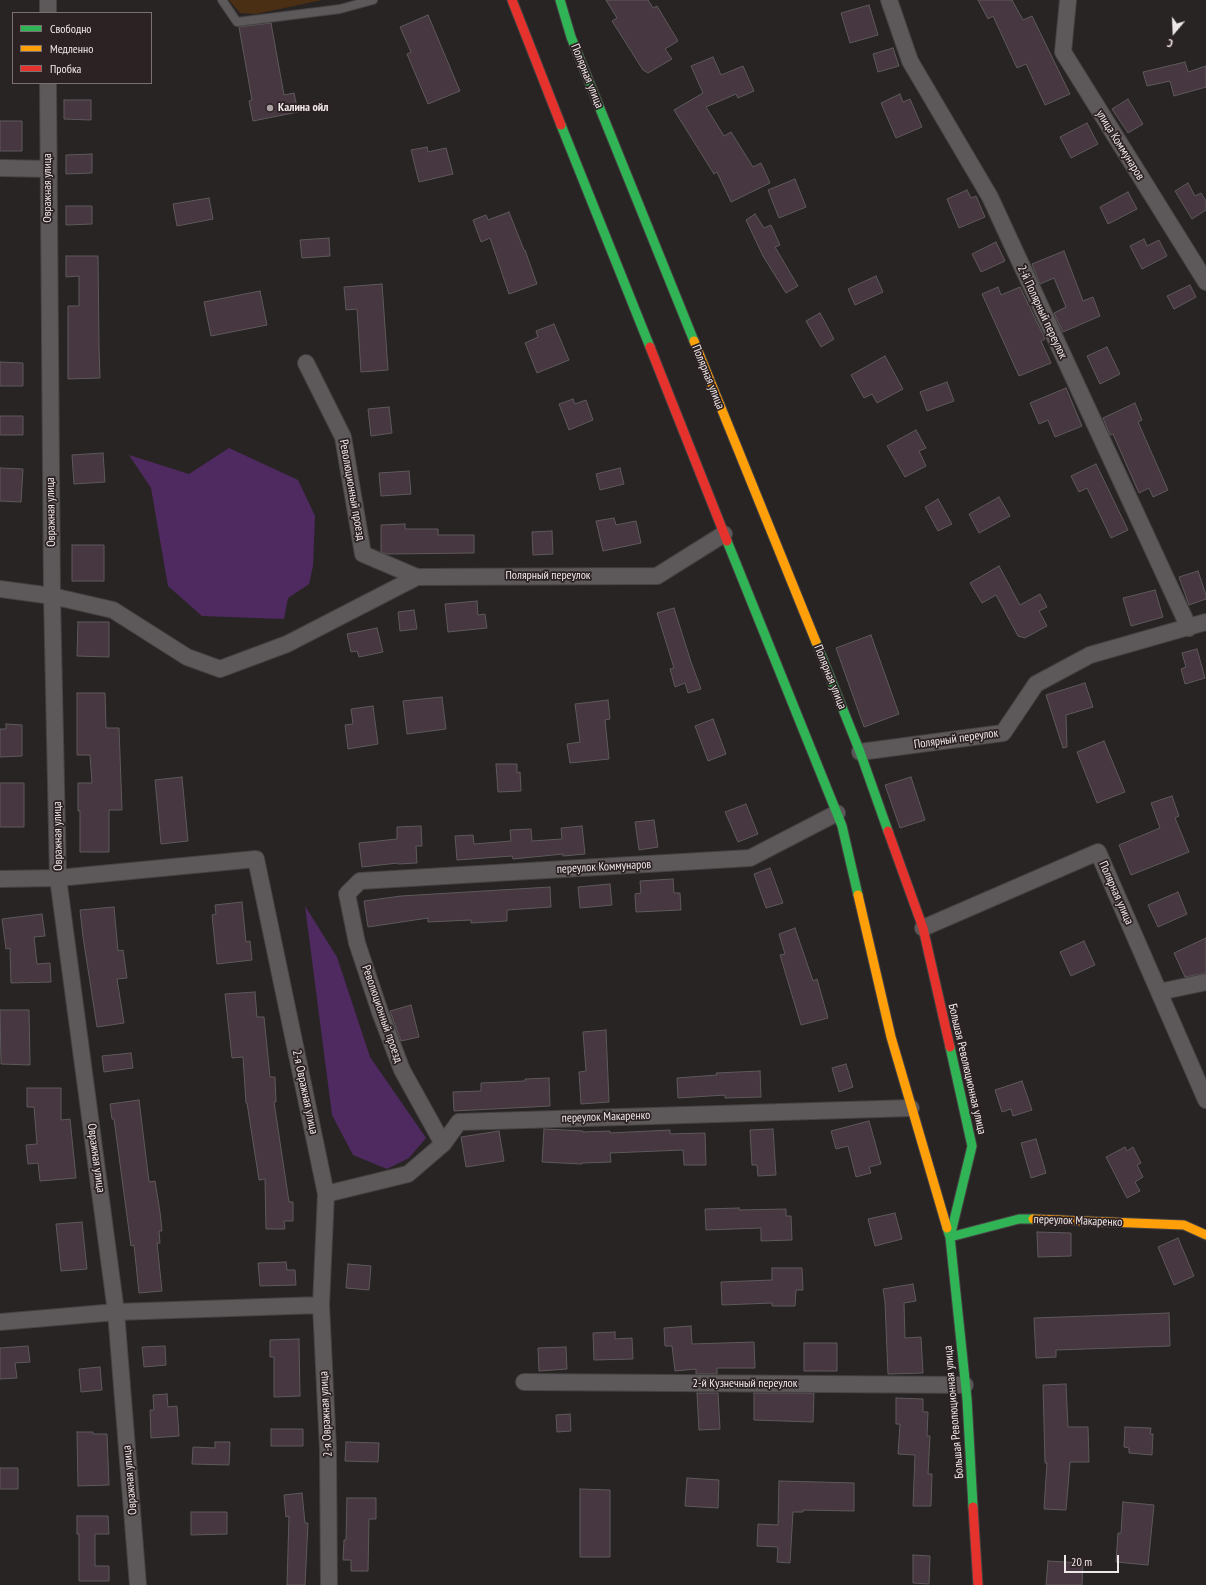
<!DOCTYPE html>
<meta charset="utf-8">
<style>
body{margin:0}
#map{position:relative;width:1206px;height:1585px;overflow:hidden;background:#292424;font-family:"PT Sans Narrow",sans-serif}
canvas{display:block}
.legend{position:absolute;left:12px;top:12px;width:140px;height:72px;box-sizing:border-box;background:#2c2123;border:1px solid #7a7172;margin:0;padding:5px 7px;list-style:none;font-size:12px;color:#efe8e9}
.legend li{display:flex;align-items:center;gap:8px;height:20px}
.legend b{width:20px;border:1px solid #7a7172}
.north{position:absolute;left:1154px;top:12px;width:40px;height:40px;-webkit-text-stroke:3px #2c2123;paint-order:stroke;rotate:199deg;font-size:11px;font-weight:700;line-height:16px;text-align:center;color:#efe8e9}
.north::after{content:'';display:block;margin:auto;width:14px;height:18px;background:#efe8e9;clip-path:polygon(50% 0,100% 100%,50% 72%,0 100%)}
.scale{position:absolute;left:1064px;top:1555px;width:55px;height:18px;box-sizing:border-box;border:2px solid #efe8e9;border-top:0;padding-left:5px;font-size:12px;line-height:14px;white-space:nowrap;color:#efe8e9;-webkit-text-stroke:3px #2c2123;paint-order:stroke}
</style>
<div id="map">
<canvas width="1206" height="1585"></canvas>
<ul class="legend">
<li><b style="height:5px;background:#30b455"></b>Свободно</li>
<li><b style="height:5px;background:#ff9f0a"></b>Медленно</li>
<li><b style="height:5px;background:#e5322d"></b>Пробка</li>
</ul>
<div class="north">С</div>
<div class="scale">20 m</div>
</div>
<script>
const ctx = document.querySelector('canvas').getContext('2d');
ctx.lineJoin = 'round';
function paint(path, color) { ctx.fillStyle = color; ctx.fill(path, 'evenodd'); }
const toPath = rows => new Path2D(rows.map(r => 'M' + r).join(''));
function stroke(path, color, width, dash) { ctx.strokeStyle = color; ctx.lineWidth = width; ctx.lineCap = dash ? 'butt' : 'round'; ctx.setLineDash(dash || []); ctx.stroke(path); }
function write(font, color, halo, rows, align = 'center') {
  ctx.font = font + ' "PT Sans Narrow",sans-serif'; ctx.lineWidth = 3.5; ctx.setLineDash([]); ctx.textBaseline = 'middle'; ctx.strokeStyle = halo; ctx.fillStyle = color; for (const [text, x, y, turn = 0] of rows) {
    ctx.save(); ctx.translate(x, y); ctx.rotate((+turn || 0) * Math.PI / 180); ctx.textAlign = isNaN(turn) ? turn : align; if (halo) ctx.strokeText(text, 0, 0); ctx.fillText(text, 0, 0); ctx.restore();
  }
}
const green = toPath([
 [229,0,322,0,256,14,240,13]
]);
const water = toPath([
 [229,448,298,480,315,516,313,566,309,584,288,598,284,619,202,616,168,586,151,488,129,455,189,474],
 [305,906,337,957,370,1057,426,1138,409,1158,387,1169,353,1155,332,1115]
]);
const building = toPath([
 [606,0,648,0,653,8,657,6,678,41,665,49,672,59,648,73,643,70,612,21,617,18,606,0],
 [978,0,1012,0,1023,20,1032,16,1070,94,1045,105,1026,64,1017,68,993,16,988,19,978,0],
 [869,5,878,35,850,43,841,13,869,5],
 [428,15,460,91,428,104,407,54,411,52,400,27,428,15],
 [271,23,284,95,294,93,298,112,253,121,249,101,252,100,239,27,271,23],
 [893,48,899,66,878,72,873,54,893,48],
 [713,57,721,75,743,66,754,91,738,98,736,94,706,107,724,136,731,132,753,167,761,163,770,183,731,202,717,172,714,174,674,110,703,93,691,66,713,57],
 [1185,62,1188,72,1206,66,1206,87,1174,96,1170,81,1147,86,1143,72,1185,62],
 [900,94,903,102,910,99,922,127,896,138,881,103,900,94],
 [1128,99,1143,124,1128,133,1112,109,1128,99],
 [64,100,91,100,91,120,64,119,64,100],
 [0,121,22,121,22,151,0,151,0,121],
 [1087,123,1098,144,1071,158,1060,137,1087,123],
 [427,147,428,152,446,148,453,174,419,182,411,150,427,147],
 [92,154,92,173,66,174,66,155,92,154],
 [795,179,806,207,779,218,768,190,795,179],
 [1188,183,1195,196,1201,193,1206,201,1206,210,1192,219,1175,191,1188,183],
 [967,190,971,198,976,196,985,217,959,228,947,199,967,190],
 [1128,192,1137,209,1108,224,1100,207,1128,192],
 [209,198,213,219,177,226,173,204,209,198],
 [66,206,92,206,92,224,66,225,66,206],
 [509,212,524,250,525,250,537,284,509,294,490,238,481,242,473,220,486,215,488,220,509,212],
 [755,214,764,228,771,225,780,245,775,247,798,286,786,293,763,256,746,220,755,214],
 [329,238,330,256,302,258,300,240,329,238],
 [1144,239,1147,246,1159,240,1167,256,1142,269,1130,246,1144,239],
 [996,242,1005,261,981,272,972,254,996,242],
 [1064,251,1083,301,1093,297,1100,316,1063,332,1054,313,1066,307,1054,278,1040,284,1032,264,1064,251],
 [66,256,98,256,99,346,100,378,68,379,68,306,79,306,79,276,66,277,66,256],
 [876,276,883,292,855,305,848,289,876,276],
 [382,284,388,370,361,372,357,309,346,310,344,287,382,284],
 [1190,285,1196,297,1174,309,1167,296,1190,285],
 [998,287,1001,295,1020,287,1045,339,1041,341,1051,363,1019,376,982,294,998,287],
 [260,291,267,325,211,336,204,302,260,291],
 [820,313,834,339,821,347,806,321,820,313],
 [554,324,569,360,537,373,525,343,538,337,536,331,554,324],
 [1107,347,1120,374,1100,384,1087,356,1107,347],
 [885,356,903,389,877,403,872,394,864,398,851,375,885,356],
 [0,362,23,363,23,386,0,386,0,362],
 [947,382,954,401,927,411,920,392,947,382],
 [1066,388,1082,426,1055,437,1048,420,1039,424,1030,403,1066,388],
 [573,399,575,404,586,400,593,420,569,430,559,404,573,399],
 [1135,403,1142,420,1138,422,1168,490,1153,497,1149,488,1139,493,1113,434,1110,435,1103,418,1135,403],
 [389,407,392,433,371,436,368,409,389,407],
 [0,416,23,416,23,435,0,435,0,416],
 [916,430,926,448,919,451,926,466,905,477,887,446,916,430],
 [103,453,105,482,74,484,72,455,103,453],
 [1096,464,1128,530,1111,538,1087,488,1079,492,1071,476,1096,464],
 [0,468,23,469,21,502,0,501,0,468],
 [620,468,624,484,600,490,596,474,620,468],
 [409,471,411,494,381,496,379,473,409,471],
 [999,497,1010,516,979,533,969,514,999,497],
 [938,499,952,524,938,531,925,507,938,499],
 [614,518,616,525,636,521,641,543,603,551,596,521,614,518],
 [405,524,405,529,438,529,438,535,474,535,474,553,387,554,381,552,381,525,405,524],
 [552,531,553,554,533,555,532,532,552,531],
 [72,545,104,545,104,581,72,581,72,545],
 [999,566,1020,605,1040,594,1047,607,1039,611,1047,626,1025,638,1018,636,996,595,982,603,970,583,999,566],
 [1198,571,1206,595,1206,599,1189,605,1179,577,1198,571],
 [1155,590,1163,617,1131,626,1123,598,1155,590],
 [477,601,478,615,485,614,487,628,448,632,445,604,477,601],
 [674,608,691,662,701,689,688,693,685,683,675,687,670,669,674,668,657,613,674,608],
 [414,610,417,629,400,631,398,612,414,610],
 [78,622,109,622,109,657,77,656,78,622],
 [377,628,383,652,359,657,357,651,351,652,347,634,377,628],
 [871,635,899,714,864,727,836,648,871,635],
 [1197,649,1205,678,1185,684,1181,669,1186,667,1182,653,1197,649],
 [1085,683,1093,707,1066,715,1067,747,1063,748,1046,695,1085,683],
 [77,693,105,693,106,728,119,728,122,810,109,810,109,852,80,852,80,811,78,811,78,783,92,783,90,755,77,755,77,693],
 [442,697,446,729,407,734,403,701,442,697],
 [608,700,610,719,605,720,609,759,570,763,567,744,580,742,575,704,608,700],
 [373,706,378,744,348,749,345,725,353,724,351,709,373,706],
 [713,719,726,754,708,761,695,726,713,719],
 [6,724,22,725,22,756,0,757,0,729,6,729,6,724],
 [1104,741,1125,792,1097,803,1077,752,1104,741],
 [496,764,517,764,517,773,520,772,521,791,498,792,496,764],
 [182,777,188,841,161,844,155,780,182,777],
 [911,777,925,820,900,828,885,785,911,777],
 [0,783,24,783,24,827,0,827,0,783],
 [1172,796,1179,816,1175,818,1189,852,1131,875,1119,845,1160,828,1151,803,1172,796],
 [746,804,758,834,738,842,725,812,746,804],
 [654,820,658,847,639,850,635,822,654,820],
 [421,826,422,846,416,846,417,863,398,864,398,863,362,867,359,843,397,839,397,827,421,826],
 [582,826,585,854,563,856,563,854,513,859,512,856,457,860,455,836,473,835,474,844,511,841,510,830,531,829,532,841,562,839,561,828,582,826],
 [770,868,783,903,766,908,754,874,770,868],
 [673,879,674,893,680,893,681,910,636,912,635,894,641,893,640,881,673,879],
 [610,884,612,905,580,908,578,887,610,884],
 [550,887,551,907,507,910,507,921,471,923,471,920,428,922,428,918,368,927,364,901,401,896,550,887],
 [1178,892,1187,914,1158,927,1148,905,1178,892],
 [242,902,246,942,250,941,252,960,217,964,212,915,216,914,215,905,242,902],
 [114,907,118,951,123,950,127,978,117,979,124,1023,97,1027,83,937,80,910,114,907],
 [42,914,45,936,34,937,37,964,50,963,51,982,11,983,10,948,6,949,2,919,42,914],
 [795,928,813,981,817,979,828,1018,801,1025,780,955,785,954,779,934,795,928],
 [1206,938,1206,973,1185,977,1174,953,1206,938],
 [1084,941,1095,965,1071,976,1060,952,1084,941],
 [255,992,257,1017,264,1017,270,1077,275,1077,276,1102,274,1102,289,1202,293,1202,293,1221,284,1221,285,1229,266,1229,265,1179,259,1180,247,1103,246,1103,243,1057,232,1058,225,994,255,992],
 [411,1005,419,1037,401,1041,390,1011,411,1005],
 [0,1010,29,1010,30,1065,1,1064,0,1010],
 [606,1030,609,1102,581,1104,579,1072,586,1071,583,1032,606,1030],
 [131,1053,133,1068,104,1072,102,1056,131,1053],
 [846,1064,853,1087,839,1092,832,1068,846,1064],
 [760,1071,761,1097,725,1098,725,1095,678,1098,677,1078,717,1075,716,1073,760,1071],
 [549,1078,550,1106,454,1111,453,1092,481,1091,481,1083,525,1081,525,1079,549,1078],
 [1022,1081,1032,1110,1013,1116,1011,1109,1002,1112,995,1090,1022,1081],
 [27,1088,61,1088,61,1120,70,1119,76,1178,40,1181,38,1163,28,1164,26,1145,37,1144,34,1107,27,1107,27,1088],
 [139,1100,149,1182,155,1181,160,1212,162,1231,159,1231,160,1243,157,1243,162,1291,139,1293,134,1245,131,1246,114,1119,112,1119,110,1104,139,1100],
 [869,1121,881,1164,869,1167,871,1173,856,1177,848,1146,836,1149,831,1131,869,1121],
 [544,1129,583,1131,583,1132,610,1131,610,1133,670,1130,670,1134,705,1133,706,1165,684,1165,683,1150,610,1153,611,1162,582,1163,582,1164,542,1162,544,1129],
 [773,1129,776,1175,758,1176,757,1165,752,1165,750,1130,773,1129],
 [499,1131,504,1161,466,1167,461,1137,499,1131],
 [1036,1139,1046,1173,1031,1178,1021,1143,1036,1139],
 [1125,1147,1127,1151,1133,1147,1141,1163,1137,1165,1143,1177,1135,1182,1140,1191,1127,1198,1106,1157,1125,1147],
 [739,1208,739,1210,786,1209,786,1216,791,1216,792,1240,761,1241,761,1228,706,1230,705,1209,739,1208],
 [895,1213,902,1239,875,1246,868,1219,895,1213],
 [82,1222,87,1269,61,1271,56,1224,82,1222],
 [1037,1232,1071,1233,1071,1256,1038,1257,1037,1232],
 [1178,1238,1194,1276,1174,1285,1158,1247,1178,1238],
 [286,1262,287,1270,295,1270,296,1285,260,1286,258,1263,286,1262],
 [348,1264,371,1266,369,1290,346,1288,348,1264],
 [772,1268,802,1268,803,1290,796,1290,795,1306,772,1306,772,1303,722,1305,721,1282,772,1280,772,1268],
 [913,1284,916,1301,904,1303,905,1338,921,1337,923,1373,888,1374,885,1302,883,1289,913,1284],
 [1169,1313,1170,1346,1056,1350,1056,1357,1036,1358,1034,1318,1169,1313],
 [691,1326,692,1344,754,1342,755,1368,717,1368,717,1374,696,1374,696,1369,675,1371,672,1346,665,1346,664,1328,691,1326],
 [615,1332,615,1339,632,1338,633,1359,594,1360,593,1333,615,1332],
 [299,1339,300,1396,274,1397,274,1357,270,1357,270,1340,299,1339],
 [804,1343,837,1343,837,1371,804,1371,804,1343],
 [28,1346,30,1362,15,1363,17,1378,0,1379,0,1348,28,1346],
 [165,1346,166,1365,144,1367,142,1347,165,1346],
 [566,1347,567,1369,539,1371,538,1348,566,1347],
 [100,1367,102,1390,81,1392,79,1369,100,1367],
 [1066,1384,1068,1427,1088,1427,1089,1462,1070,1462,1066,1510,1044,1509,1047,1463,1045,1463,1043,1385,1066,1384],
 [697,1393,718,1393,720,1429,699,1430,697,1393],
 [754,1393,814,1393,813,1422,754,1420,754,1393],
 [167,1394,168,1407,177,1406,179,1436,151,1438,150,1410,154,1410,153,1395,167,1394],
 [896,1398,923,1399,923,1412,928,1412,927,1436,930,1436,928,1474,932,1474,931,1506,913,1506,915,1455,898,1454,900,1424,896,1424,896,1398],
 [570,1414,571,1431,557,1432,556,1415,570,1414],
 [1125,1427,1151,1428,1150,1434,1153,1434,1152,1455,1129,1453,1129,1448,1124,1447,1125,1427],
 [271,1429,303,1429,303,1446,271,1446,271,1429],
 [77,1432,93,1432,93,1434,107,1434,109,1485,78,1486,77,1432],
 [215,1442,230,1442,229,1465,192,1464,193,1447,215,1448,215,1442],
 [346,1442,379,1443,378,1462,345,1461,346,1442],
 [0,1468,18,1468,18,1489,0,1489,0,1468],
 [687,1478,719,1480,718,1508,685,1506,687,1478],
 [779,1481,854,1483,854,1511,803,1510,803,1512,793,1512,790,1563,777,1562,778,1547,757,1546,758,1524,778,1525,779,1481],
 [580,1489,610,1490,610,1557,580,1557,580,1489],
 [302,1493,305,1523,308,1523,305,1585,287,1585,289,1516,286,1517,284,1495,302,1493],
 [347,1498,376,1498,376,1519,369,1519,368,1571,351,1571,351,1560,343,1560,344,1540,346,1540,347,1498],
 [1123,1502,1154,1505,1148,1565,1116,1562,1118,1533,1121,1533,1123,1502],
 [191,1512,227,1512,227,1534,191,1535,191,1512],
 [77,1516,108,1516,109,1534,95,1534,95,1566,109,1566,109,1581,79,1581,79,1534,77,1534,77,1516],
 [913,1555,930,1556,929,1584,913,1583,913,1555],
 [1048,1561,1083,1563,1082,1585,1046,1585,1048,1561]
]);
const lane = toPath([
 [222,0,237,22,340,9,373,0]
]);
const street = toPath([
 [889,0,910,61,990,197,1189,628],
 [1068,0,1063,52,1206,282],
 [48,13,48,0],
 [48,83,52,596,58,878,116,1312,138,1585],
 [0,168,48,169],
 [306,363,343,437,363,554,417,577,657,576,724,534],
 [0,589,52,596,113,610,187,657,220,669,287,644,417,577],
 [860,752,1003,733,1036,684,1090,655,1206,622],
 [0,879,58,878,256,859,326,1194,321,1305,328,1449,329,1585],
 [923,928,1098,852,1206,1100],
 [1159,992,1206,982],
 [443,1144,402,1070,380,1012,357,943,347,894,360,881,750,858,837,813],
 [326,1194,408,1174,443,1144,459,1122,911,1108],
 [0,1322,116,1312,321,1305],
 [524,1382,965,1385]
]);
const fast = toPath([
 [560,0,571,37,694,341],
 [561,125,650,347],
 [727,541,842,826,858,895],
 [816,642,860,752,888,831],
 [950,1047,972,1146,950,1237,1019,1219,1033,1219],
 [947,1228,950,1237,967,1399,973,1507]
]);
const slow = toPath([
 [694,341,816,642],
 [858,895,891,1037,947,1228],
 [1033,1219,1184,1225,1206,1235]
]);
const jam = toPath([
 [512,0,561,125],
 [650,347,727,541],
 [888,831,923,928,950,1047],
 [973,1507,978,1585]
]);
const markers = [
 [270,108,4,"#aaa3a4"]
];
const streetNames = [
 ["Полярная улица",587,76,68],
 ["улица Коммунаров",1120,145,58],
 ["Овражная улица",48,188,-90],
 ["2-й Полярный переулок",1042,312,65],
 ["Полярная улица",708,377,68],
 ["Революционный проезд",352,490,80],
 ["Овражная улица",51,512,-91],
 ["Полярный переулок",548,576],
 ["Полярная улица",830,677,68],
 ["Полярный переулок",956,739,-8],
 ["Овражная улица",58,836,-91],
 ["переулок Коммунаров",604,867,-3],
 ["Полярная улица",1116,893,66],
 ["Революционный проезд",382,1014,71],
 ["Большая Революционная улица",967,1069,77],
 ["2-я Овражная улица",305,1092,78],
 ["переулок Макаренко",606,1117,-2],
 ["Овражная улица",96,1158,82],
 ["переулок Макаренко",1078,1221,2],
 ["2-й Кузнечный переулок",745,1384],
 ["Большая Революционная улица",954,1412,-95],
 ["2-я Овражная улица",326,1414,-93],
 ["Овражная улица",130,1480,-95]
];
const poiNames = [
 ["Калина ойл",278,108]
];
paint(green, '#4b2f14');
paint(water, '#4e2a60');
paint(building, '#463740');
stroke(building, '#5e595a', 1);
stroke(lane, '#464242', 10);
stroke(street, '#464242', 18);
stroke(fast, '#464242', 11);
stroke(slow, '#464242', 11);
stroke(jam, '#464242', 11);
stroke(lane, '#5d595a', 8);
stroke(street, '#5d595a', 16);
stroke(fast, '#30b455', 9);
stroke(slow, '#ff9f0a', 9);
stroke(jam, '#e5322d', 9);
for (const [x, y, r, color] of markers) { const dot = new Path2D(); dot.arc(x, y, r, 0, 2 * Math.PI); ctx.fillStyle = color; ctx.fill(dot); stroke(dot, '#2c2123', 1.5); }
write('12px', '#efe8e9', '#2c2123', streetNames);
write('bold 12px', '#efe8e9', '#2c2123', poiNames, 'left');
</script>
